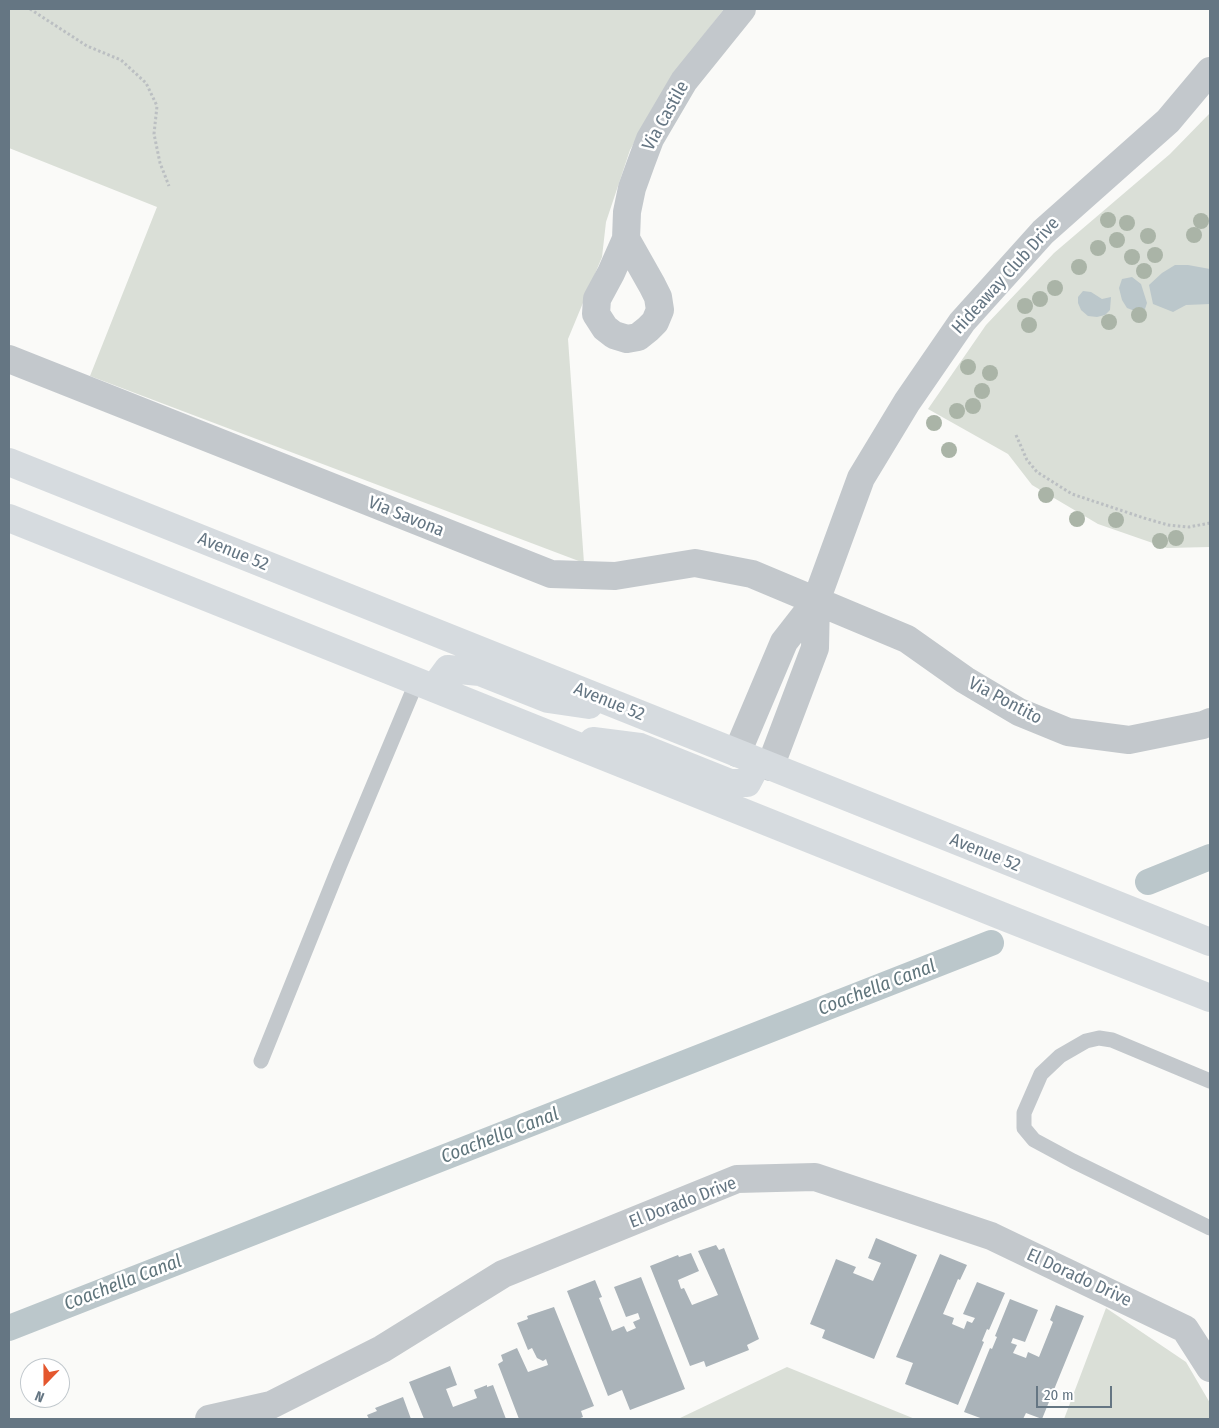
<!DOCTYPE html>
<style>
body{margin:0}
#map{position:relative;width:1219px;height:1428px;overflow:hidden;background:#fafaf8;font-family:"Fira Sans Condensed",sans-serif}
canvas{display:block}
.frame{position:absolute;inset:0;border:10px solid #657683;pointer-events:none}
.north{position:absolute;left:20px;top:1358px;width:50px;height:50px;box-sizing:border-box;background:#fff;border:1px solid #c1c8cd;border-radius:50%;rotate:202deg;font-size:14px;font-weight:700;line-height:20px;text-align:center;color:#657683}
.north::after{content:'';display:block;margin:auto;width:18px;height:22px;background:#e4572e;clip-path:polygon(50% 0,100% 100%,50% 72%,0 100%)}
.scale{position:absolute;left:1036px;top:1386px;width:76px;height:22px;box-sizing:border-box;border:2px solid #657683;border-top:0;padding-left:6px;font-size:15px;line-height:18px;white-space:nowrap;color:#657683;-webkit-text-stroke:4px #fff;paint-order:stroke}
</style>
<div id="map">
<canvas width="1219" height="1428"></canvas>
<div class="frame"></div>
<div class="north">N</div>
<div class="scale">20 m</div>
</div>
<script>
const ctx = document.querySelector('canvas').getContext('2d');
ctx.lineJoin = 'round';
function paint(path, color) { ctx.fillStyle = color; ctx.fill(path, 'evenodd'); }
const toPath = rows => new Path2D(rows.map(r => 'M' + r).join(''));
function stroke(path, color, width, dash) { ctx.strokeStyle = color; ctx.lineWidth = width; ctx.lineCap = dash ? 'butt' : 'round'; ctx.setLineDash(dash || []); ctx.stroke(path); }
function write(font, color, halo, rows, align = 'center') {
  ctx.font = font + ' "Fira Sans Condensed",sans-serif'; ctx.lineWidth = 5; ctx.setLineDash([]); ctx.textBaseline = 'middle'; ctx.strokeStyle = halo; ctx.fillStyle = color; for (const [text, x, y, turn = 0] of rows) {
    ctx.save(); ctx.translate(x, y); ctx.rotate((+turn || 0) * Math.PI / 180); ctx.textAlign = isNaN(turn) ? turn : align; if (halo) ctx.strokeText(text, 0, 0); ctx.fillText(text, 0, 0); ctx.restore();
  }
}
const green = toPath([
 [9,9,724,9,672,76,630,150,606,222,602,257,568,339,584,563,90,376,157,207,9,148],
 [1210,113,1210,547,1167,548,1098,524,1032,485,1008,454,928,409,986,325,1054,253,1170,154],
 [1106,1308,1186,1362,1210,1403,1210,1419,1064,1419],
 [787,1367,915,1419,678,1419]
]);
const water = toPath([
 [1175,265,1188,265,1210,269,1210,304,1186,305,1173,312,1153,304,1149,285,1162,273],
 [1132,277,1141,284,1147,303,1145,309,1135,311,1127,308,1122,300,1119,288,1122,279],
 [1083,291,1091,292,1102,299,1111,297,1110,310,1105,315,1097,317,1088,316,1081,310,1078,303,1078,297]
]);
const canal = toPath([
 [1148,882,1210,857],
 [9,1328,991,943]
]);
const building = toPath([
 [876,1238,917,1255,874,1359,822,1338,825,1330,810,1324,836,1259,856,1267,853,1273,873,1281,881,1263,868,1258],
 [716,1245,719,1250,724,1248,759,1339,747,1345,749,1350,706,1367,704,1361,690,1366,650,1266,678,1255,679,1257,691,1253,699,1271,678,1280,681,1289,684,1288,692,1305,718,1295,698,1251],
 [940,1254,967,1265,960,1280,958,1279,943,1314,954,1318,952,1324,964,1329,967,1321,972,1323,975,1318,963,1314,977,1282,1005,1293,989,1330,987,1329,982,1341,984,1342,958,1405,905,1384,913,1363,896,1357],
 [641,1277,685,1389,630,1410,622,1390,608,1396,567,1291,595,1280,602,1297,599,1298,612,1331,624,1326,627,1332,636,1328,633,1322,640,1319,638,1313,626,1317,614,1287],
 [1010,1299,1038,1310,1025,1342,1013,1338,1011,1343,1017,1345,1013,1353,1026,1358,1028,1352,1039,1357,1053,1322,1050,1320,1056,1305,1084,1316,1042,1419,1026,1413,1023,1419,983,1419,964,1412,990,1348,992,1349,997,1337,995,1336],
 [554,1307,594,1406,581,1411,583,1417,578,1419,519,1419,498,1364,503,1361,501,1355,517,1348,528,1372,548,1365,546,1359,543,1361,537,1358,532,1348,528,1350,517,1323,528,1319,527,1316],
 [450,1366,457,1385,446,1389,453,1407,477,1398,474,1390,487,1385,487,1387,493,1385,506,1419,424,1419,409,1382],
 [403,1397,411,1419,369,1419,367,1415,377,1411,375,1408]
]);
const path = toPath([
 [30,9,87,46,121,60,146,83,157,106,154,134,160,163,169,186],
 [1016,435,1027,460,1037,472,1072,494,1144,518,1168,525,1189,527,1210,523]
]);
const service = toPath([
 [261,1061,339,867,417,681],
 [1210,1081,1112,1040,1099,1038,1086,1041,1060,1056,1041,1074,1024,1113,1024,1128,1034,1140,1073,1161,1210,1228]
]);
const minor = toPath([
 [626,239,652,285,658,297,660,310,655,322,648,329,638,337,627,339,614,335,605,328,596,314,597,299,611,273,626,239,627,212,632,188,641,163,650,139,684,81,742,9],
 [9,359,551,574,615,576,695,563,752,574,907,639,965,680,1019,712,1068,732,1129,740,1203,725,1210,722],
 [737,753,784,642,816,601,861,478,907,402,962,322,1043,232,1168,121,1210,71],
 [770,767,815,648,816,601],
 [209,1419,271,1405,382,1349,503,1274,737,1179,815,1177,991,1236,1185,1329,1210,1368]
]);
const secondary = toPath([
 [9,462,1210,942],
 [9,518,1007,918,1210,998],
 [434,688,448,669,480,672,548,699,589,705],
 [593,741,640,747,730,783,747,783,758,762]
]);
const trees = [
 [1108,220],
 [1201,221],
 [1127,223],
 [1194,235],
 [1148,236],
 [1117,240],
 [1098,248],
 [1155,255],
 [1132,257],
 [1079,267],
 [1144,271],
 [1055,288],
 [1040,299],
 [1025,306],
 [1139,315],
 [1109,322],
 [1029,325],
 [968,367],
 [990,373],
 [982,391],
 [973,406],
 [957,411],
 [934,423],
 [949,450],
 [1046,495],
 [1077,519],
 [1116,520],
 [1176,538],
 [1160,541]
];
const streetNames = [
 ["Via Castile",666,116,-61],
 ["Hideaway Club Drive",1006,276,-48],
 ["Via Savona",406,517,22],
 ["Avenue 52",233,552,22],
 ["Via Pontito",1005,701,28],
 ["Avenue 52",609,702,22],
 ["Avenue 52",985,853,22],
 ["El Dorado Drive",683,1203,-21],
 ["El Dorado Drive",1079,1278,25]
];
const waterNames = [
 ["Coachella Canal",877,988,-21],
 ["Coachella Canal",500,1136,-21],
 ["Coachella Canal",123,1283,-21]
];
paint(green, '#dadfd7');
paint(water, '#bbc7cb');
stroke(canal, '#bbc7cb', 26);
paint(building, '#aab3b9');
stroke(path, '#bbbfc2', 3, [2.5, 2.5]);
stroke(service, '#c3c8cc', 15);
stroke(minor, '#c3c8cc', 28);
stroke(secondary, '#d6dbdf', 28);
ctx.fillStyle = '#aab4a7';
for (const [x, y] of trees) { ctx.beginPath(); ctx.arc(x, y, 8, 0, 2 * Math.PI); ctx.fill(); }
write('18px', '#657683', '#fff', streetNames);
write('italic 19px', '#60757c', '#fff', waterNames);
</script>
